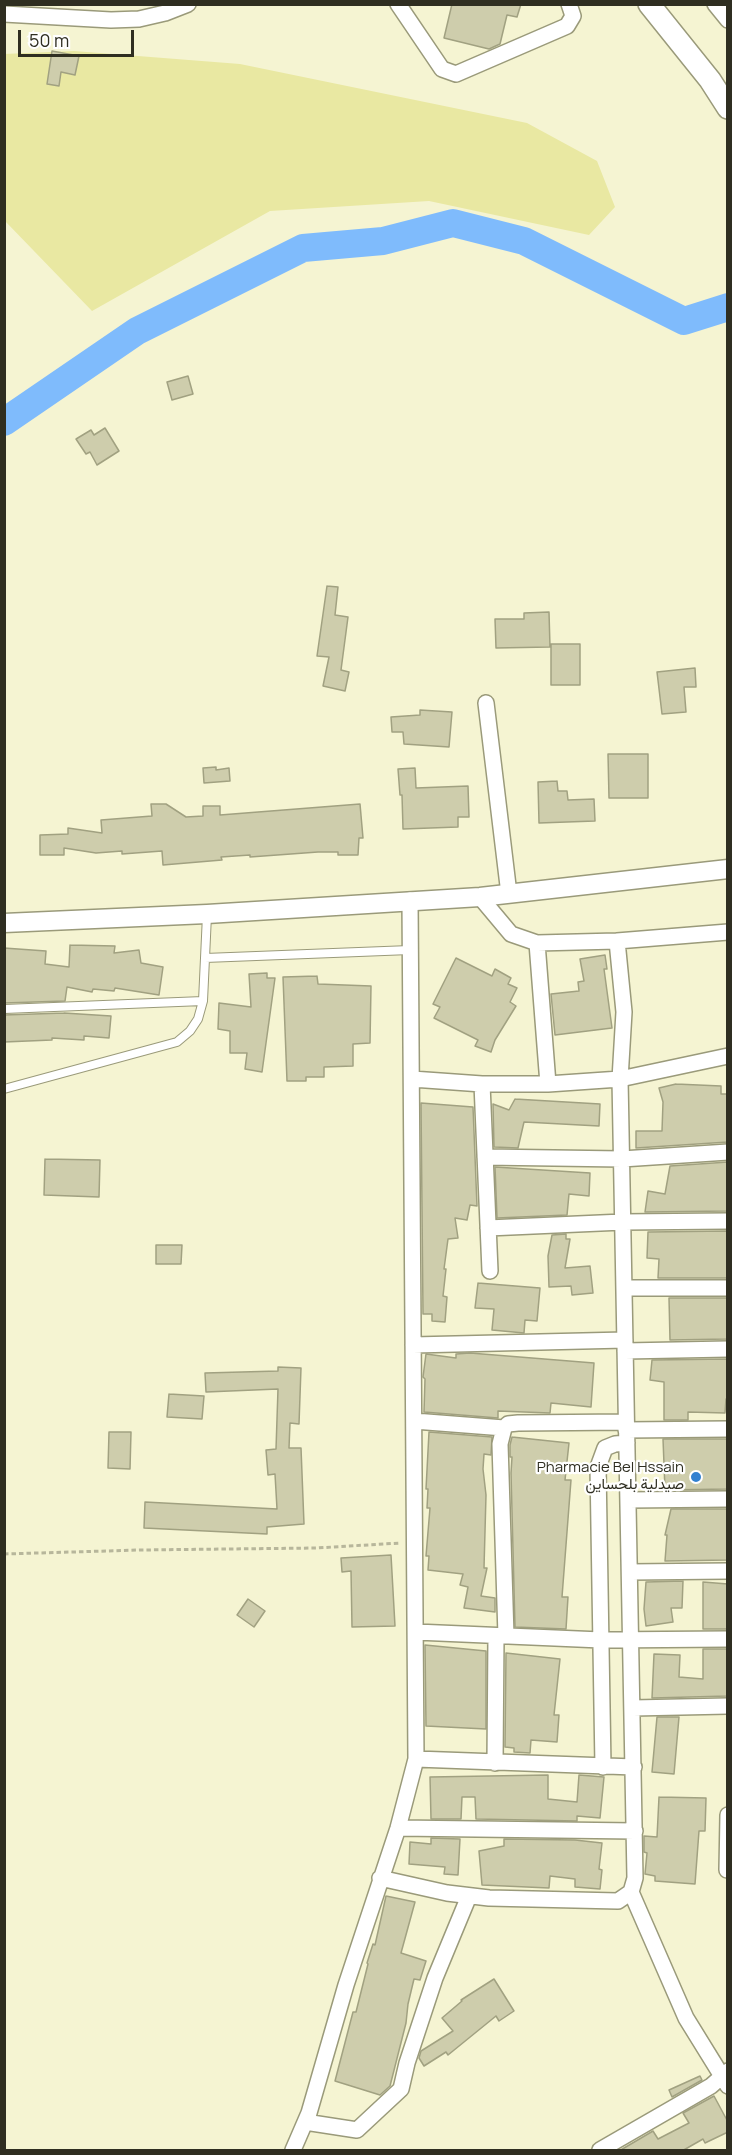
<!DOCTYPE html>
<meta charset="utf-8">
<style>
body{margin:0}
#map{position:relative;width:732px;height:2155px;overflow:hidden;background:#f5f4d2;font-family:Manrope,sans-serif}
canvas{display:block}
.frame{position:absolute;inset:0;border:6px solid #2f2e21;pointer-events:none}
.scale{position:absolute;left:18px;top:30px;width:116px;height:27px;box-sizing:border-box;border:3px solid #2f2e21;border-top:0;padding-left:8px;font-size:18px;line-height:21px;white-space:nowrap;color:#2f2e21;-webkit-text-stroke:4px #fff;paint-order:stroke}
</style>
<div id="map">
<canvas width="732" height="2155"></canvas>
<div class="frame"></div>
<div class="scale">50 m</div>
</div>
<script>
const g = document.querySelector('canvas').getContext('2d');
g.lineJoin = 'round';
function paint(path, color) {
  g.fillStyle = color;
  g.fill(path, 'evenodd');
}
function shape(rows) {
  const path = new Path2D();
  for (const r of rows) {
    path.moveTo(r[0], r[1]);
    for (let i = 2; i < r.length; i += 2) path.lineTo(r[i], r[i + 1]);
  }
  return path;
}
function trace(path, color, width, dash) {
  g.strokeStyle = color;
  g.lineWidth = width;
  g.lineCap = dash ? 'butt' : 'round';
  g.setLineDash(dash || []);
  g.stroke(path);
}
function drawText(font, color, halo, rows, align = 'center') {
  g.font = font + ' Manrope,Vazirmatn,sans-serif';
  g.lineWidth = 4.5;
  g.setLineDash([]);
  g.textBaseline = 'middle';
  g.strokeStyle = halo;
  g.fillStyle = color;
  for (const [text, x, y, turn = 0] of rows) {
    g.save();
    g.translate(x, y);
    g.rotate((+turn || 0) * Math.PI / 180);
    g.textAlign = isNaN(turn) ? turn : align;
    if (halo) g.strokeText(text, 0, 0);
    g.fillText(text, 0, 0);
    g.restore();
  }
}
paint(shape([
 [74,51,240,64,527,123,597,161,615,207,589,235,429,201,270,211,92,311,5,221,4,54]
]), '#e9e8a2');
trace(shape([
 [4,422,137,331,303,248,383,241,453,223,524,241,684,321,728,307]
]), '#7fbbfc', 28);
const building = shape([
 [452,4,521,4,517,17,507,15,500,44,489,49,444,38,452,4],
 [52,51,79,56,75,75,61,72,59,86,47,84,52,51],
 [188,376,193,394,172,400,167,382,188,376],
 [105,428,119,451,97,465,90,452,86,454,76,439,91,430,94,435,105,428],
 [327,586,338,587,335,615,348,617,341,670,349,672,345,691,323,686,329,657,317,656,327,586],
 [549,612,550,647,496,648,495,619,524,619,524,613,549,612],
 [551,644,580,644,580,685,551,685,551,644],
 [695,668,696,687,684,687,686,712,662,714,657,672,695,668],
 [420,710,452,712,449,747,404,744,403,732,392,732,391,717,420,715,420,710],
 [608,754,648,754,648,798,609,798,608,754],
 [216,767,216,770,229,768,230,781,204,783,203,768,216,767],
 [415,768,416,788,468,786,469,817,458,817,458,827,403,829,402,795,400,795,398,769,415,768],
 [557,781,558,791,567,791,568,800,594,799,595,821,539,823,538,782,557,781],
 [151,804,166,804,186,817,203,816,203,806,220,806,220,815,360,804,363,838,359,838,358,855,338,855,338,852,318,852,250,857,250,855,221,857,222,860,163,865,162,851,122,854,122,851,96,853,64,848,64,855,40,855,40,835,68,834,68,828,102,833,101,820,152,816,151,804],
 [70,945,115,946,114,953,139,950,141,963,163,967,159,995,115,988,114,991,93,989,92,992,67,987,65,1001,4,1003,4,948,46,951,45,964,69,967,70,945],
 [605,955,607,969,604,969,612,1028,555,1035,551,994,579,991,578,982,584,981,580,959,605,955],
 [456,958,492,976,495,969,511,978,508,984,517,988,510,1002,516,1006,495,1040,491,1052,475,1046,478,1040,434,1018,440,1007,433,1004,456,958],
 [267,973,267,978,275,978,262,1072,245,1069,247,1053,230,1053,230,1031,218,1029,219,1003,251,1007,249,974,267,973],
 [317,976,318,984,371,986,370,1043,353,1044,353,1066,324,1067,324,1077,306,1077,306,1081,287,1081,283,977,317,976],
 [64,1013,111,1016,109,1038,84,1036,84,1040,52,1038,52,1040,4,1042,4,1015,64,1013],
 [676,1084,721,1086,721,1094,728,1094,728,1142,636,1148,636,1131,662,1131,663,1102,659,1088,676,1084],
 [515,1099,600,1104,599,1126,524,1122,518,1148,494,1147,493,1104,509,1110,515,1099],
 [421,1103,473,1107,477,1206,470,1205,467,1220,455,1218,458,1238,448,1239,444,1269,446,1269,443,1296,447,1297,445,1322,432,1321,432,1314,423,1314,421,1103],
 [45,1159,100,1160,99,1197,44,1195,45,1159],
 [728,1162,728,1211,645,1212,648,1191,665,1194,670,1166,728,1162],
 [495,1167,590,1173,589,1196,569,1194,567,1215,497,1218,495,1167],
 [728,1231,728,1278,658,1278,659,1259,647,1258,648,1232,728,1231],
 [566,1234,566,1239,570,1239,565,1268,590,1266,593,1293,572,1295,571,1286,549,1287,548,1256,552,1235,566,1234],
 [156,1245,182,1245,181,1264,156,1264,156,1245],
 [478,1283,540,1288,537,1321,525,1320,524,1333,492,1330,494,1309,475,1308,478,1283],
 [669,1298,728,1298,728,1339,670,1340,669,1298],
 [470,1353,594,1363,591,1407,551,1403,550,1413,498,1411,498,1418,424,1412,425,1379,423,1377,426,1354,456,1358,456,1354,470,1353],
 [728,1359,728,1399,726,1399,725,1413,688,1412,688,1420,664,1420,664,1382,650,1380,652,1360,728,1359],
 [278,1367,301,1368,299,1424,290,1423,289,1448,301,1448,304,1524,267,1527,267,1534,144,1528,145,1502,277,1509,275,1474,268,1475,266,1450,276,1449,278,1389,206,1392,205,1373,278,1371,278,1367],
 [169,1394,204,1396,202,1419,167,1417,169,1394],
 [109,1432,131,1432,130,1469,108,1468,109,1432],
 [429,1432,492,1437,491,1455,484,1454,483,1469,486,1495,484,1568,487,1568,481,1596,495,1598,495,1612,464,1608,468,1587,460,1585,463,1574,428,1570,429,1556,426,1556,430,1508,427,1508,428,1489,426,1489,429,1432],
 [512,1437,569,1443,565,1480,571,1480,562,1597,568,1597,566,1629,515,1627,511,1473,512,1457,510,1457,510,1445,512,1437],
 [663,1439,728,1439,728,1489,665,1490,663,1439],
 [671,1509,728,1509,728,1560,665,1561,667,1535,665,1535,671,1509],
 [391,1555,395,1626,352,1627,351,1571,342,1572,341,1558,391,1555],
 [683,1581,682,1608,671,1608,673,1622,646,1626,644,1609,646,1582,683,1581],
 [703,1582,728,1584,728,1629,703,1629,703,1582],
 [248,1599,265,1611,254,1627,237,1615,248,1599],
 [425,1645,486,1651,486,1729,426,1726,425,1645],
 [703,1649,728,1649,728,1696,652,1698,654,1654,680,1655,679,1677,703,1679,703,1649],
 [506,1653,560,1659,554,1715,559,1715,557,1742,531,1740,530,1753,514,1752,514,1748,505,1747,506,1653],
 [657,1717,679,1717,674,1774,652,1772,657,1717],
 [548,1775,548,1799,577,1802,579,1775,604,1777,600,1818,577,1816,577,1821,476,1819,475,1797,462,1797,461,1819,431,1819,430,1777,548,1775],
 [659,1797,706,1798,705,1831,699,1831,695,1884,655,1881,655,1876,645,1874,647,1853,644,1852,644,1836,657,1837,659,1797],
 [431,1838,460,1839,458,1875,444,1874,445,1867,409,1864,410,1842,431,1844,431,1838],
 [504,1839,575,1840,602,1843,599,1869,602,1870,600,1889,575,1887,575,1879,550,1876,549,1888,482,1885,479,1851,504,1846,504,1839],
 [386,1896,415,1902,401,1953,426,1961,420,1980,414,1979,408,2004,406,2023,390,2086,380,2095,335,2081,353,2012,356,2012,368,1964,367,1963,373,1944,375,1945,386,1896],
 [494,1979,514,2011,499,2021,496,2016,448,2055,446,2052,424,2066,419,2058,421,2051,453,2031,442,2018,462,2001,461,2000,494,1979],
 [700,2076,702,2080,672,2097,669,2090,700,2076],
 [714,2096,728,2122,728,2132,705,2143,703,2139,682,2151,619,2151,653,2131,658,2139,689,2123,683,2113,714,2096]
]);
paint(building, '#cecdac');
trace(building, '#a1a181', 1.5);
const service = shape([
 [205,958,410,950],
 [4,1009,203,1001,207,915],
 [4,1089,177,1042,190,1031,198,1019,203,1001]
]);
const minor = shape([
 [398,4,442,69,456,74,567,26,573,16,569,4],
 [715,4,728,20],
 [4,14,111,20,139,19,165,13,188,4],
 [486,703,509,894],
 [480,897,511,934,537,943,617,941,728,932],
 [537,943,548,1084],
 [412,1079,482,1084,548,1084,620,1079,728,1056],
 [482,1084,490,1271],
 [485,1157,622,1159,728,1152],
 [488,1228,623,1222,728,1221],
 [624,1288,728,1288],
 [413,1345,625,1340],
 [625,1351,728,1349],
 [414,1421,504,1428],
 [626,1430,728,1429],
 [628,1500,728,1499],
 [630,1572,728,1571],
 [416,1632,601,1640,728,1639],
 [506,1636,500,1444,504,1428,508,1424,518,1423,626,1422],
 [633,1708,728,1706],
 [416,1759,634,1767],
 [495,1763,496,1636],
 [603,1767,598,1467,605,1448,615,1444,627,1443],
 [398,1828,635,1831],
 [727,1870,728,1815],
 [380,1878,447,1893,489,1898,618,1901,631,1892,635,1878,620,1079,624,1012,617,941],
 [631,1892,686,2018,728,2086],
 [305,2122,357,2130,401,2089,407,2063,435,1978,469,1896],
 [293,2150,309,2113,346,1985,398,1828,416,1759,410,900],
 [600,2150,711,2086,728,2071]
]);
const tertiary = shape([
 [4,923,207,914,480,897,728,869]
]);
const secondary = shape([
 [649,4,710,80,728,108]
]);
trace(service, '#9a9a7a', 10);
trace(minor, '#9a9a7a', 18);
trace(tertiary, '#9a9a7a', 21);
trace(secondary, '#9a9a7a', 24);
trace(shape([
 [4,1554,140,1550,316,1548,401,1543]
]), '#b7b69b', 3, [4.5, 3]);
trace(service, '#fff', 8);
trace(minor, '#fff', 15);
trace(tertiary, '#fff', 18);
trace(secondary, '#fff', 21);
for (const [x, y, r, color] of [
 [696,1477,6,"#3180d0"]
]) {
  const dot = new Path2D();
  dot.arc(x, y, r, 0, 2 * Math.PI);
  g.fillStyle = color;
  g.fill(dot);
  trace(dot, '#fff', 2);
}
drawText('15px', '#2f2e21', '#fff', [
 ["Pharmacie Bel Hssain",684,1468],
 ["صيدلية بلحساين",684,1485]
], 'right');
</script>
